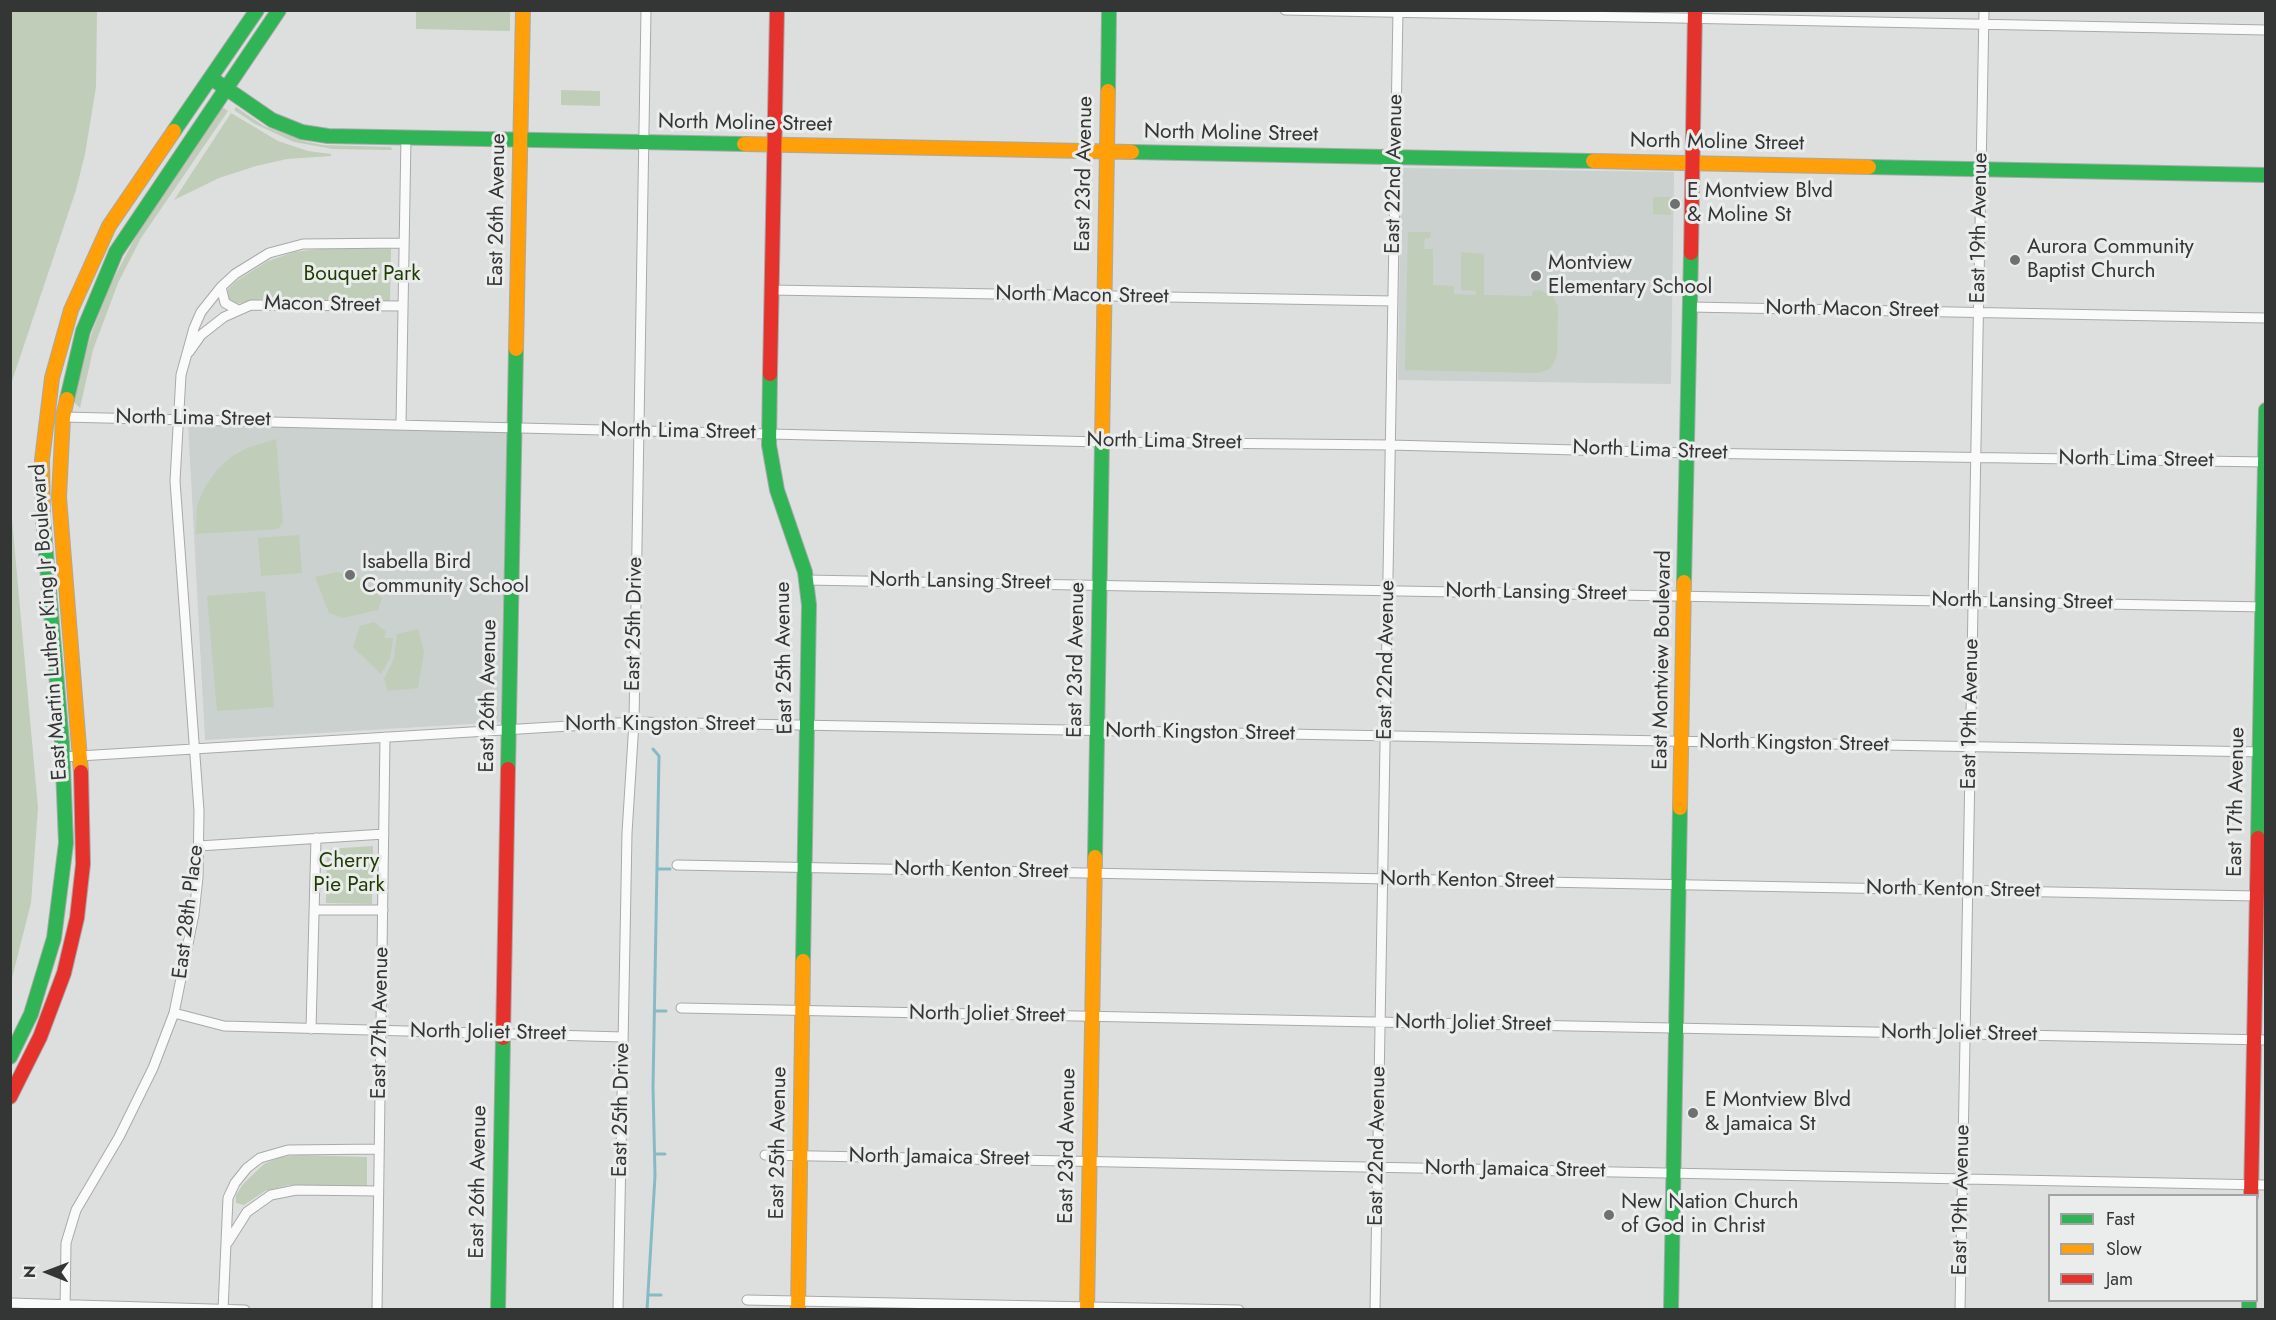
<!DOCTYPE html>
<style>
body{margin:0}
#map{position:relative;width:2276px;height:1320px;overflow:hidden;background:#dddfde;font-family:Jost,sans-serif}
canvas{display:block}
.frame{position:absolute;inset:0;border:12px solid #343635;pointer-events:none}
.legend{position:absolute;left:2048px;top:1194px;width:210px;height:108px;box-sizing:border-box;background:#eaedec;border:2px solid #a1a4a3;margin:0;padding:8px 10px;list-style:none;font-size:18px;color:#343635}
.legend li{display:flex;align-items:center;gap:12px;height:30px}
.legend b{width:30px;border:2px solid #a1a4a3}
.north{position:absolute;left:18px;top:1242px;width:60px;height:60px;-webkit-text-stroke:4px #eaedec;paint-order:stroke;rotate:271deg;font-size:16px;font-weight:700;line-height:24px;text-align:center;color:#343635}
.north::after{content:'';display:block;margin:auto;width:21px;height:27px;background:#343635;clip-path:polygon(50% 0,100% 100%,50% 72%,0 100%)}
</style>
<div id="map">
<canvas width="2276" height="1320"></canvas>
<div class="frame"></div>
<ul class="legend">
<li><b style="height:8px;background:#30b455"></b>Fast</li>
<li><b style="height:8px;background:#ff9f0a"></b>Slow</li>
<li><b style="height:8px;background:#e5322d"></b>Jam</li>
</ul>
<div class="north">N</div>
</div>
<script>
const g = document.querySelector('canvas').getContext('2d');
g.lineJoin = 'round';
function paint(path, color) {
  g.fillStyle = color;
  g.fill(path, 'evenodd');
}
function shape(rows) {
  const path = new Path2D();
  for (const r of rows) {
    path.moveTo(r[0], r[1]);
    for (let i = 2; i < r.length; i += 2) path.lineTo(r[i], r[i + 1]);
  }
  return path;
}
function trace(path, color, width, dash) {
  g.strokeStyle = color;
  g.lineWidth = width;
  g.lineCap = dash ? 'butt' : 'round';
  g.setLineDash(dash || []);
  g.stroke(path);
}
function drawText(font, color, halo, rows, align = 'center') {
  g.font = font + ' Jost,sans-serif';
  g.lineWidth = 6;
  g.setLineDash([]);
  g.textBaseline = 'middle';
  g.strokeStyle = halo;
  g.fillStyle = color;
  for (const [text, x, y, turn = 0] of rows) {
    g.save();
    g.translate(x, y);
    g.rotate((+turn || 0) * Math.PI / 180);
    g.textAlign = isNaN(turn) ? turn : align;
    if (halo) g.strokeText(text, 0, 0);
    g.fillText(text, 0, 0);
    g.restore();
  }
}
paint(shape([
 [1401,168,1674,172,1671,384,1398,380],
 [188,422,507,429,502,722,205,740]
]), '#cad1ce');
paint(shape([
 [11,10,97,11,96,87,85,154,76,190,11,384],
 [416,11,510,11,510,31,416,29],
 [561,90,600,91,600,106,561,105],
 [221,106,228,111,141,238,118,283,93,350,80,408,74,402,74,393,91,335,109,287,143,223],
 [236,107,264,126,303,141,323,145,391,147,392,150,333,149,294,142,255,124,234,110],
 [231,113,278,141,308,151,331,154,331,156,287,159,256,166,219,178,174,200],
 [1653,197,1671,197,1671,215,1653,214],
 [1408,232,1431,232,1430,238,1425,238,1424,249,1433,249,1433,285,1454,286,1454,294,1476,295,1476,291,1461,290,1461,252,1484,254,1484,295,1532,296,1533,291,1540,290,1553,296,1558,307,1557,356,1550,369,1538,373,1405,370],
 [328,248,391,249,390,302,263,299,235,304,227,297,228,289,236,281,268,261,294,252],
 [276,439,283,522,278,529,196,534,197,505,205,487,217,470,231,457,247,448],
 [11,508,38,808,31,903,11,982],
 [299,535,302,573,261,576,258,538],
 [337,572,358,577,382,598,378,610,342,618,329,613,315,577],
 [265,591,274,707,217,711,207,596],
 [374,622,386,632,384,638,393,638,390,658,381,674,353,647,360,626],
 [418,629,424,652,418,688,388,691,384,679,394,659,397,634],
 [373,846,372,904,326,903,327,849],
 [300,1155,367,1157,367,1186,289,1185,265,1191,244,1205,236,1203,236,1195,243,1184,264,1164,281,1157]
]), '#c0cdb9');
trace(shape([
 [657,869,670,869],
 [655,1011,666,1011],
 [655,1154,665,1154],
 [648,1295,661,1295],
 [647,1310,655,1176,653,1087,659,756,653,749]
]), '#86bbc6', 3);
const street = shape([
 [1285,10,2266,30],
 [221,287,225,303,238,310],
 [771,290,1393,301],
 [1690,307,2266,318],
 [189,352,201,335,224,317,251,305,403,306],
 [63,417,1102,442,1390,445,1688,453,2266,462],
 [401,424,406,137],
 [806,580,2266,607],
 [63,757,634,722,2263,752],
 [199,846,384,834],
 [677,865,2256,896],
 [314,910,383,910],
 [681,1008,2266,1040],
 [174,1013,224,1026,623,1037],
 [311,1029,316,838],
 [765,1155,2266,1185],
 [228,1242,247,1212,271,1195,296,1190,378,1191],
 [747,1300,1239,1310],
 [10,1303,245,1310],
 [65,1310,66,1243,76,1210,119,1137,153,1068,174,1013,194,914,198,877,199,811,175,481,181,375,194,328,201,312,221,287,235,274,269,253,303,244,404,243],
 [223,1310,228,1198,235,1183,247,1168,260,1158,288,1150,379,1149],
 [377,1310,385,737],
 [618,1310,627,833,634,722,646,10],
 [1375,1310,1398,10],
 [1960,1310,1984,10]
]);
const fast = shape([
 [211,78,272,120,302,132,328,136,744,144],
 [1108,91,1109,10],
 [174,131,257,10],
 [1132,152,1593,161],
 [1869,167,2266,175],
 [770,374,769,445,777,490,805,572,809,605,803,961],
 [67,399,83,331,116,252,279,10],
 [1684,582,1691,253],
 [508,769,516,349],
 [2258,838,2266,410],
 [1095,857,1102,442],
 [10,1057,31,1014,54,938,66,843,62,743,43,518],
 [2249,1300,2249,1310],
 [498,1310,503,1038],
 [1671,1310,1680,808]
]);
const slow = shape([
 [744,144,1132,152],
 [1593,161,1869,167],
 [516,349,523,10],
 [67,399,63,417,59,497,81,772],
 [1102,442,1108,91],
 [43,518,42,460,52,378,71,310,109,226,174,131],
 [1680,808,1684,582],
 [798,1310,803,961],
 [1087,1310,1095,857]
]);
const jam = shape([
 [1691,253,1695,10],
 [770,374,777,10],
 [503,1038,508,769],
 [10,1097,40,1037,64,973,77,918,83,864,81,772],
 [2251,1196,2258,838]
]);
trace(street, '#a8a9a9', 11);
trace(fast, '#a8a9a9', 16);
trace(slow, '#a8a9a9', 16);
trace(jam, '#a8a9a9', 16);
trace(street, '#fafafa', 9);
trace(fast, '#30b455', 14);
trace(slow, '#ff9f0a', 14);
trace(jam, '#e5322d', 14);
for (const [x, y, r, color] of [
 [1675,204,6,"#6f7170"],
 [2015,260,6,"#6f7170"],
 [1536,276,6,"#6f7170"],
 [350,575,6,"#6f7170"],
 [1693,1113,6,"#6f7170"],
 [1609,1215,6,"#6f7170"]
]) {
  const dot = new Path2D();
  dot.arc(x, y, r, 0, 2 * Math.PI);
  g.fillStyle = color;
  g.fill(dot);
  trace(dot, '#eaedec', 2);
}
drawText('21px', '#343635', '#eaedec', [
 ["North Moline Street",745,124,1],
 ["North Moline Street",1231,134,1],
 ["North Moline Street",1717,143,1],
 ["East 23rd Avenue",1085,174,-89],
 ["East 22nd Avenue",1395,174,-89],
 ["East 26th Avenue",498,210,-89],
 ["East 19th Avenue",1980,228,-89],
 ["North Macon Street",1082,296,1],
 ["Macon Street",322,305,1],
 ["North Macon Street",1852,310,1],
 ["North Lima Street",193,419,1],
 ["North Lima Street",678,432,1],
 ["North Lima Street",1164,442,1],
 ["North Lima Street",1650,451,2],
 ["North Lima Street",2136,460,1],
 ["North Lansing Street",960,582,1],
 ["North Lansing Street",1536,593,1],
 ["North Lansing Street",2022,602,1],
 ["East Martin Luther King Jr Boulevard",50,622,-94],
 ["East 25th Drive",635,624,-89],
 ["East 25th Avenue",785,658,-91],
 ["East 23rd Avenue",1077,660,-89],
 ["East 22nd Avenue",1387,660,-89],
 ["East Montview Boulevard",1663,660,-89],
 ["East 26th Avenue",489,696,-89],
 ["East 19th Avenue",1971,714,-89],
 ["North Kingston Street",660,725],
 ["North Kingston Street",1200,733,1],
 ["North Kingston Street",1794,744,1],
 ["East 17th Avenue",2237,802,-89],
 ["North Kenton Street",981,871,1],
 ["North Kenton Street",1467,881,1],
 ["North Kenton Street",1953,890,1],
 ["East 28th Place",189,912,-83],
 ["North Joliet Street",987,1015,1],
 ["East 27th Avenue",381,1023,-89],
 ["North Joliet Street",1473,1024,1],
 ["North Joliet Street",488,1033,1],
 ["North Joliet Street",1959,1034,1],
 ["East 25th Drive",622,1110,-89],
 ["East 25th Avenue",779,1143,-89],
 ["East 23rd Avenue",1068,1146,-89],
 ["East 22nd Avenue",1378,1146,-89],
 ["North Jamaica Street",939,1158,1],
 ["North Jamaica Street",1515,1170,1],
 ["East 26th Avenue",479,1182,-89],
 ["East 19th Avenue",1962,1200,-89]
]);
drawText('21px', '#343635', '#eaedec', [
 ["E Montview Blvd",1687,192],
 ["& Moline St",1687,216],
 ["Aurora Community",2027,248],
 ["Baptist Church",2027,272],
 ["Montview",1548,264],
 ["Elementary School",1548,288],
 ["Isabella Bird",362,563],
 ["Community School",362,587],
 ["E Montview Blvd",1705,1101],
 ["& Jamaica St",1705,1125],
 ["New Nation Church",1621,1203],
 ["of God in Christ",1621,1227]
], 'left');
drawText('21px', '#1f3b03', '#eaedec', [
 ["Bouquet Park",362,275],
 ["Cherry",349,862],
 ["Pie Park",349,886]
]);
</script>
